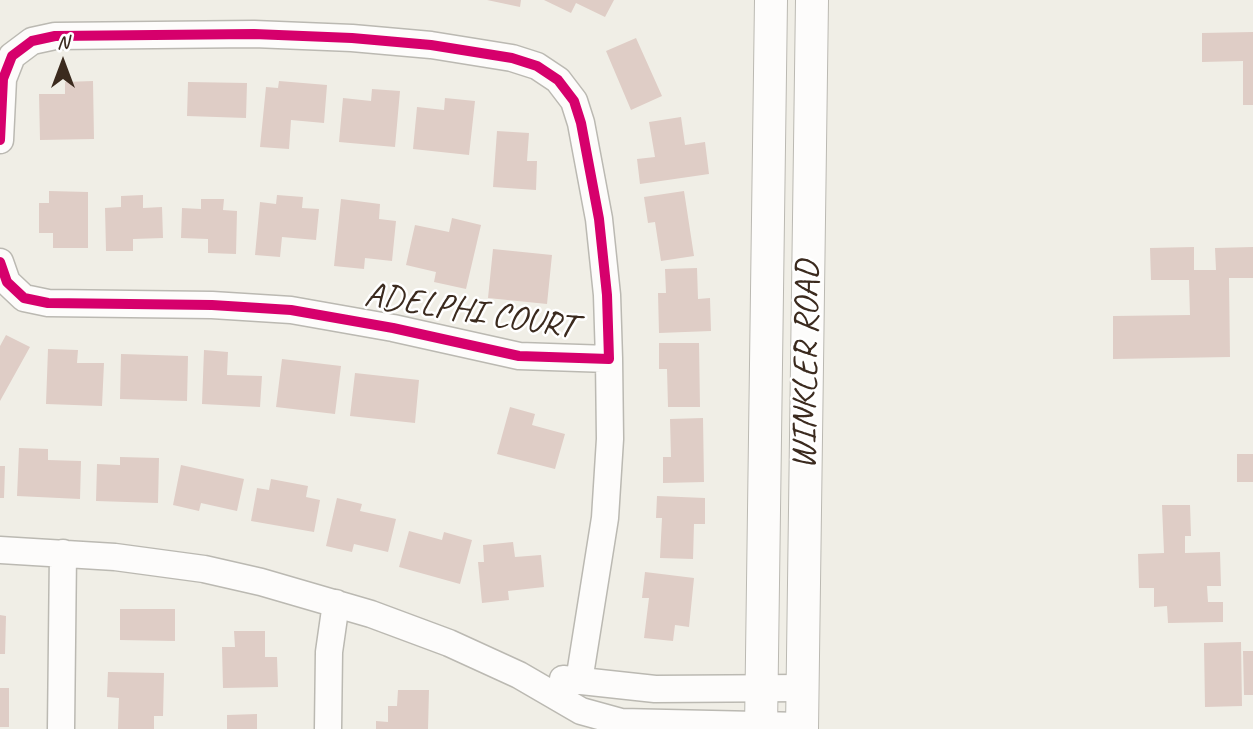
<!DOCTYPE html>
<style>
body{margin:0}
#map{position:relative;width:1253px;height:729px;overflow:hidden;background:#f0eee6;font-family:Caveat,sans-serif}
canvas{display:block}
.north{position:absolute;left:28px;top:28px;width:70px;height:70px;-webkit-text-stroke:5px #fff;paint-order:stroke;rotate:0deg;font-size:19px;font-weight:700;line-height:28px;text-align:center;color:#3b2a1e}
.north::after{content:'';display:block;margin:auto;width:24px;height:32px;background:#3b2a1e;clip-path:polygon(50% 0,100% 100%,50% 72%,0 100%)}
</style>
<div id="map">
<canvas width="1253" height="729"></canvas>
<div class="north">N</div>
</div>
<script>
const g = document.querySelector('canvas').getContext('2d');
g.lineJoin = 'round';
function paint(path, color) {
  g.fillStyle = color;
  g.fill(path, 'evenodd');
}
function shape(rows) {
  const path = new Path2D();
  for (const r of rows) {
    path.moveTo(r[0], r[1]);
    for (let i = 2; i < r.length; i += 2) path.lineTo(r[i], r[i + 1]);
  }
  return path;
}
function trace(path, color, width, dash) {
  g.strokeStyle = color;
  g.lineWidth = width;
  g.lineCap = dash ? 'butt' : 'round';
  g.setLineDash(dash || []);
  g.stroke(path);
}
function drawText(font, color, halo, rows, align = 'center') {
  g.font = font + ' Caveat,sans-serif';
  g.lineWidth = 5;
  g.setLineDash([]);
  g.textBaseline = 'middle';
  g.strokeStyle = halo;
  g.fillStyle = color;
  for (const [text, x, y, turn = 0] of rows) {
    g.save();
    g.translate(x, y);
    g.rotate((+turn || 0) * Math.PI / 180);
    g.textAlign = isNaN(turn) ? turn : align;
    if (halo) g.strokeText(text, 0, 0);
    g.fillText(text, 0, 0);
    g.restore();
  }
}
paint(shape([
 [487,0,521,0,520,7],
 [544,0,614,0,605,17,576,3,571,13],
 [1253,32,1253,105,1243,105,1243,61,1202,62,1202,33],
 [636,38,662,96,631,110,606,51],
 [93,81,94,139,40,140,39,94,65,94,65,82],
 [279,81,327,85,324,123,291,120,289,149,260,147,266,87,278,88],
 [188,82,247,83,246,118,187,116],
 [372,89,400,91,395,147,339,142,343,98,371,101],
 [445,98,475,101,469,155,413,149,417,107,444,110],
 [681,117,685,145,705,142,709,174,640,184,637,159,655,157,649,122],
 [497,131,529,133,527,161,537,161,536,190,493,187],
 [49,191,88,192,88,248,53,248,53,233,39,233,39,203,49,203],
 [684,191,694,256,661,261,655,222,648,223,644,197],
 [143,195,143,208,162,207,163,238,133,239,133,251,106,251,105,208,121,207,121,196],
 [277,195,303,197,302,208,319,209,316,240,282,237,280,257,255,255,260,202,276,204],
 [201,199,224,199,223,210,237,211,236,254,208,253,208,239,181,238,182,208,201,209],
 [341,199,380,204,379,219,396,221,392,261,365,258,364,269,334,266],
 [452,218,481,225,466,289,434,282,436,272,406,265,415,225,449,232],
 [1194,247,1194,270,1216,270,1215,248,1253,247,1253,278,1229,278,1230,357,1113,359,1113,316,1190,315,1189,280,1151,280,1150,248],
 [493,249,552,255,547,304,488,298],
 [697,268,698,299,710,298,711,331,659,333,658,293,666,293,665,269],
 [6,335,30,347,0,401,0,346],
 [659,343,699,343,700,407,668,407,667,369,659,369],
 [48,349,78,350,77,363,104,363,102,406,46,404],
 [204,350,228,352,227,375,262,376,260,407,202,404],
 [121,354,188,356,187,401,120,399],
 [282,359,341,366,335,414,276,407],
 [355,373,419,380,415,423,350,416],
 [510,407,535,414,532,425,565,434,555,469,497,454],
 [703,418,704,482,663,483,663,457,671,457,670,419],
 [19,448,48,449,48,460,81,461,80,499,17,496],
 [1237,454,1253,454,1253,482,1237,482],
 [120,457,159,458,158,503,96,501,97,464,120,465],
 [181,465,244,479,237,511,201,503,199,511,173,505],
 [0,466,5,466,4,498,0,498],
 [271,479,308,486,306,497,320,500,314,532,251,521,257,488,269,490],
 [657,496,705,498,705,524,694,524,693,559,660,558,662,518,656,518],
 [337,498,362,504,360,511,396,519,388,552,354,544,352,552,326,546],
 [1162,505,1190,505,1191,536,1185,536,1185,553,1220,552,1221,586,1207,586,1208,602,1223,602,1223,622,1168,623,1167,606,1154,607,1154,588,1139,588,1138,554,1164,553],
 [409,531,442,540,444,532,472,540,460,584,399,567],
 [513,542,515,557,541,555,544,587,508,591,509,600,482,603,478,562,484,562,483,545],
 [645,572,694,578,689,627,675,625,673,641,644,638,649,598,642,598],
 [120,609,175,609,175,641,120,640],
 [0,615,6,616,5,654,0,654],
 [234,631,265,631,265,657,277,657,278,687,223,688,222,647,235,647],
 [1241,642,1242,706,1205,707,1204,643],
 [1243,651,1253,651,1253,695,1244,695],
 [108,672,164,673,163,716,154,716,154,729,118,729,119,698,107,697],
 [0,688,9,688,9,727,0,727],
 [398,690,429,690,428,729,376,729,376,721,388,722,388,706,397,706],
 [257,714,257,729,227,729,227,715]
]), '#dfcdc6');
const minor = shape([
 [0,140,3,79,12,56,32,41,55,36,254,34,352,38,431,45,512,58,537,66,558,80,574,101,581,123,599,219,607,295,609,359,519,356,393,328,291,310,212,305,48,303,24,298,7,282,0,262],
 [0,550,115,557,204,569,261,582,371,614,449,643,519,675,581,711,621,722,802,726],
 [563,679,655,689,803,688],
 [579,681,605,518,610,439,609,359],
 [61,729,63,553],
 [328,729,329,652,336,603]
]);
const tertiary = shape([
 [761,729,771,0],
 [802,729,812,0]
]);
trace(minor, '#bbb9b2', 29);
trace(tertiary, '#bbb9b2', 34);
trace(minor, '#fdfcfb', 26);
trace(tertiary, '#fdfcfb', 32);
trace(shape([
 [0,140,3,79,12,56,32,41,55,36,254,34,352,38,431,45,512,58,537,66,558,80,574,101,581,123,599,219,607,295,609,359,519,356,393,328,291,310,212,305,48,303,24,298,7,282,0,262]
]), '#d6006c', 10);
drawText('35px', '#3b2a1e', '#fff', [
 ["ADELPHI COURT",470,312,9],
 ["WINKLER ROAD",807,365,-89]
]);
</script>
